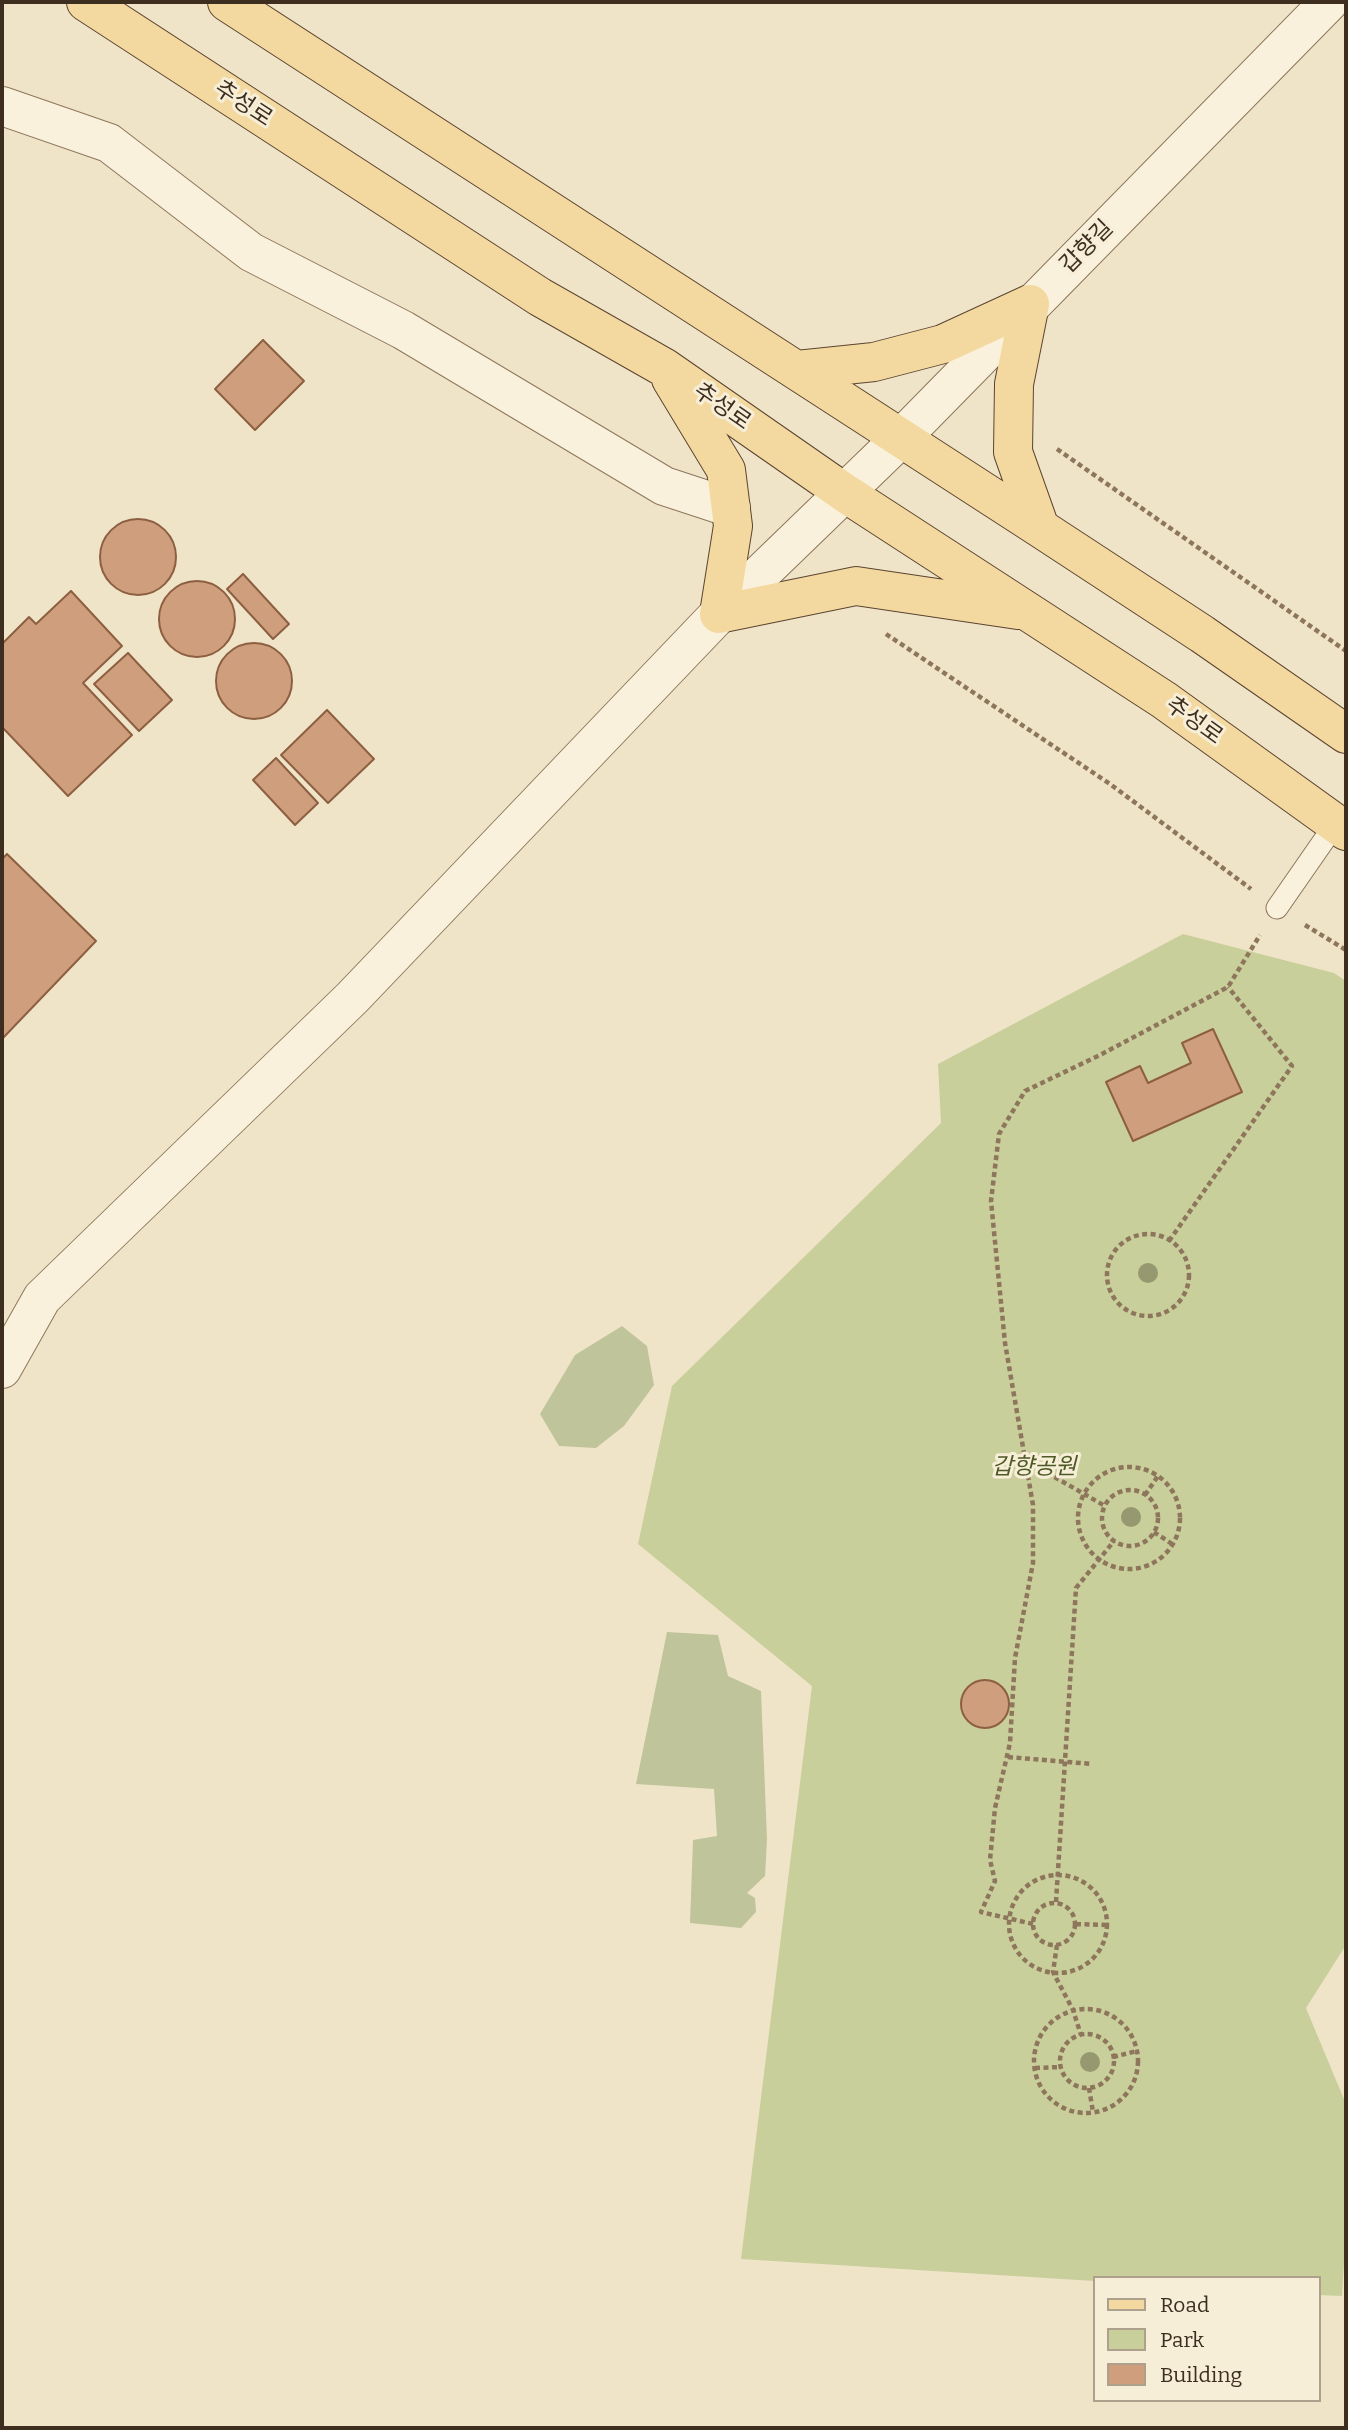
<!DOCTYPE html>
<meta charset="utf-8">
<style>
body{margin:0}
#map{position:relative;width:1348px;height:2430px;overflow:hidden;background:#f0e4c8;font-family:Bitter,serif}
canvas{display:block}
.frame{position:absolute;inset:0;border:4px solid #3d2e20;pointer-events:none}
.legend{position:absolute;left:1093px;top:2276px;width:228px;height:126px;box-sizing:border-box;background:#f7eed8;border:2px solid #ada18e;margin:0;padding:9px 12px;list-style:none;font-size:21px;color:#3d2e20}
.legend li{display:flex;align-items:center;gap:14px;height:35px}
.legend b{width:35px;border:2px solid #ada18e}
</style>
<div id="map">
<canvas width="1348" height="2430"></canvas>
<div class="frame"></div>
<ul class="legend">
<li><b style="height:9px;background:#f3d9a0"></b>Road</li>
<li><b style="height:19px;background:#c9cf9b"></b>Park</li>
<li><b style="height:19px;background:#cf9f7d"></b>Building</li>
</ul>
</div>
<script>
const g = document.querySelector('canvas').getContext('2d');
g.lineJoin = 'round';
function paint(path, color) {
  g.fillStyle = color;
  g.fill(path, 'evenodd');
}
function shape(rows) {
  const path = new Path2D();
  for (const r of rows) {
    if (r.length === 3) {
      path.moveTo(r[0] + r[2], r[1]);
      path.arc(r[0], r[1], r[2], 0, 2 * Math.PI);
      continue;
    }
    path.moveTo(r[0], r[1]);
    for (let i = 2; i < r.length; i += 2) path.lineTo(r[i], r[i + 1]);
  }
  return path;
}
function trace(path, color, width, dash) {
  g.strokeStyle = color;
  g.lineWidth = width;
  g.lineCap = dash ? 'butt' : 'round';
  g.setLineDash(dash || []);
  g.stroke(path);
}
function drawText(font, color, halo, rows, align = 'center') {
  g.font = font + ' Bitter,"Noto Sans KR",serif';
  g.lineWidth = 6;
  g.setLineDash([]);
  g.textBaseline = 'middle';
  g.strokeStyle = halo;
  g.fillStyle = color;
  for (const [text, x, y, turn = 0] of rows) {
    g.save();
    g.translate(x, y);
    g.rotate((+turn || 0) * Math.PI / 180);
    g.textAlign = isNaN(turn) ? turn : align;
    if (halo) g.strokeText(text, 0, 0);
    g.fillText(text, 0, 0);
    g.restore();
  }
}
paint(shape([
 [1183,934,1334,973,1346,981,1346,1945,1306,2008,1346,2104,1346,2230,1342,2296,1318,2295,1318,2278,1094,2278,1094,2281,741,2259,812,1686,638,1544,672,1386,941,1123,938,1064]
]), '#c9cf9b');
paint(shape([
 [622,1326,647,1346,654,1385,624,1426,596,1448,559,1446,540,1414,575,1355],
 [667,1632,718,1635,728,1676,761,1691,767,1839,765,1876,747,1893,755,1898,756,1912,741,1928,690,1923,693,1840,717,1836,714,1789,636,1784]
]), '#bfc49a');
const building = shape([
 [263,340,304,381,255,430,215,389,263,340],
 [138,557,38],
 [243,574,289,624,273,639,227,589,243,574],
 [197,619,38],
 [71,591,122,646,83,683,132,735,68,796,2,727,2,644,29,617,36,624,71,591],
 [254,681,38],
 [128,653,172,700,139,731,94,684,128,653],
 [327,710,374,759,328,803,281,755,327,710],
 [276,758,318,803,295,825,253,780,276,758],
 [7,854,96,941,2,1039,2,859,7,854],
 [1213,1029,1242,1092,1133,1141,1106,1082,1140,1066,1148,1083,1191,1063,1182,1043,1213,1029],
 [985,1704,24]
]);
paint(building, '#cf9f7d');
trace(building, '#8d5f41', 2);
const service = shape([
 [1277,908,1336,823]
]);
const minor = shape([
 [2,106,109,143,251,252,403,330,664,486,731,508],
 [2,1369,42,1298,352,998,719,614,901,438,1329,2]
]);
const primary = shape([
 [86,2,540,297,665,368,845,493,1164,700,1346,831],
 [227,2,1040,528,1202,634,1346,734],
 [1030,304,1014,384,1013,452,1040,528],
 [797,370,874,362,943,344,1030,304],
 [671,379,726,470,733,526,719,614,856,586,1018,610]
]);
trace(service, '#8d765c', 23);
trace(minor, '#8d765c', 40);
trace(primary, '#5b4430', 40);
trace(shape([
 [1057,449,1346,651],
 [886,634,1110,784,1251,889],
 [1305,925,1346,950],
 [1148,1275,41],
 [1169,1241,1292,1066,1228,987],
 [1025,1460,1105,1506],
 [1129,1518,51],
 [1130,1518,28],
 [1145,1495,1158,1476],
 [1154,1532,1172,1544],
 [1008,1757,1092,1764],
 [1058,1924,49],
 [1056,1902,1076,1588,1114,1541],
 [1054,1924,21],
 [1033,1924,981,1912,995,1881,990,1860,995,1808,1010,1743,1015,1658,1033,1563,1033,1505,1005,1343,991,1201,999,1134,1025,1091,1100,1055,1228,987,1260,935],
 [1076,1924,1106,1925],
 [1057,1945,1053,1972,1073,2010,1081,2035],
 [1086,2061,52],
 [1087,2061,27],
 [1113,2057,1137,2051],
 [1035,2068,1061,2067],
 [1089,2088,1093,2112]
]), '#8d765c', 4.5, [5, 3.5]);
trace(service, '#faf1dc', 21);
trace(minor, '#faf1dc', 38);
trace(primary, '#f3d9a0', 38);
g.fillStyle = '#96986f';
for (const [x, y] of [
 [1148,1273],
 [1131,1517],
 [1090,2062]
]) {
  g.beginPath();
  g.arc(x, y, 10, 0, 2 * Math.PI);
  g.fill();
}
drawText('23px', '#3d2e20', '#f7eed8', [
 ["추성로",243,104,33],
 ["갑향길",1087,247,-45],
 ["추성로",722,407,35],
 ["추성로",1194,721,36]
]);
drawText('italic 23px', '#4d5a26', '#f7eed8', [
 ["갑향공원",1034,1468]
]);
</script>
